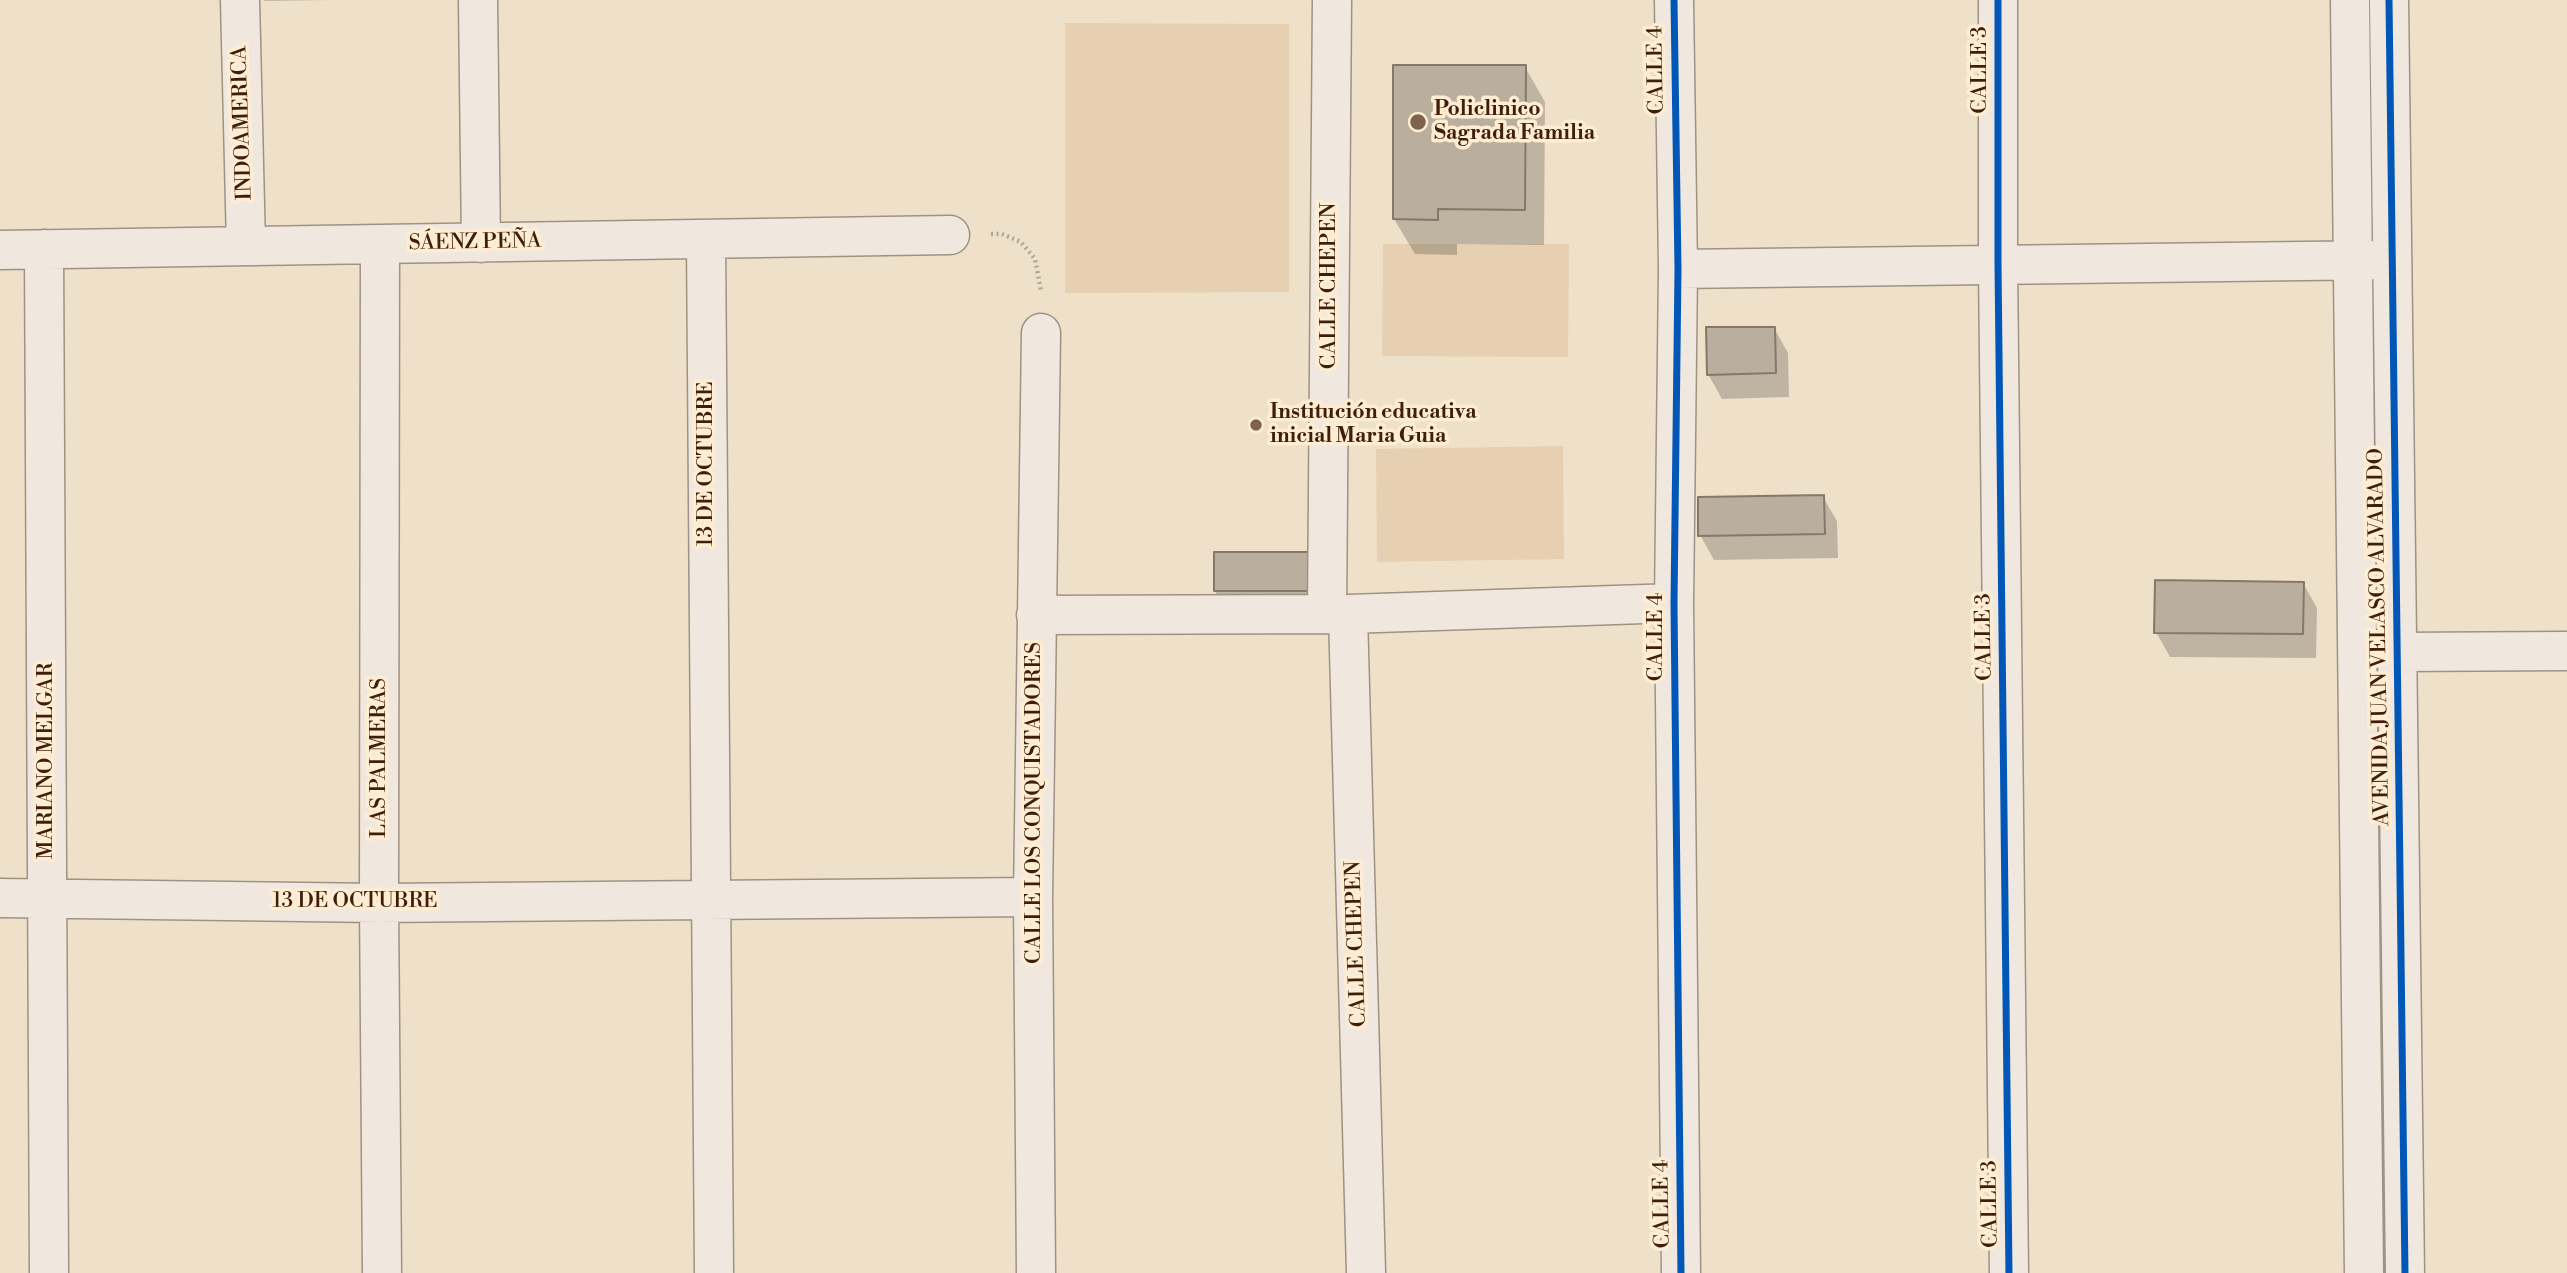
<!DOCTYPE html>
<meta charset="utf-8">
<style>
body{margin:0}
canvas{display:block;background:#efe0ca}
</style>
<canvas width="2567" height="1273"></canvas>
<script>
const g = document.querySelector('canvas').getContext('2d');
g.lineJoin = 'round';
function paint(path, color) {
  g.fillStyle = color;
  g.fill(path, 'evenodd');
}
function shape(rows) {
  const path = new Path2D();
  for (const r of rows) {
    path.moveTo(r[0], r[1]);
    for (let i = 2; i < r.length; i += 2) path.lineTo(r[i], r[i + 1]);
  }
  return path;
}
function trace(path, color, width, dash) {
  g.strokeStyle = color;
  g.lineWidth = width;
  g.lineCap = dash ? 'butt' : 'round';
  g.setLineDash(dash || []);
  g.stroke(path);
}
function drawText(font, color, halo, rows, align = 'center') {
  g.font = font + ' "Libre Bodoni",serif';
  g.lineWidth = 7;
  g.setLineDash([]);
  g.textBaseline = 'middle';
  g.strokeStyle = halo;
  g.fillStyle = color;
  for (const [text, x, y, turn = 0] of rows) {
    g.save();
    g.translate(x, y);
    g.rotate((+turn || 0) * Math.PI / 180);
    g.textAlign = isNaN(turn) ? turn : align;
    if (halo) g.strokeText(text, 0, 0);
    g.fillText(text, 0, 0);
    g.restore();
  }
}
paint(shape([
 [1065,23,1289,24,1289,292,1065,293],
 [1383,244,1569,244,1568,357,1382,356],
 [1563,446,1564,559,1377,562,1376,449]
]), '#e6d0b1');
paint(shape([
 [264,0,331,0,264,1],
 [1525,67,1545,102,1544,245,1457,244,1457,255,1415,254,1394,219],
 [1774,328,1788,353,1789,397,1722,399,1708,374],
 [1823,497,1837,521,1838,558,1714,560,1700,535],
 [1309,554,1323,615,1229,615,1215,591],
 [2303,583,2317,608,2316,658,2170,657,2156,632]
]), '#0003');
const building = shape([
 [1393,65,1526,65,1525,210,1438,209,1438,220,1393,219,1393,65],
 [1706,327,1775,327,1776,373,1707,375,1706,327],
 [1824,495,1825,534,1698,536,1698,497,1824,495],
 [1214,552,1310,552,1310,591,1214,591,1214,552],
 [2155,580,2304,582,2303,634,2154,633,2155,580]
]);
paint(building, '#baae9e');
trace(building, '#85786a', 2);
const minor = shape([
 [240,0,246,246],
 [478,0,481,243],
 [1674,0,1678,269,1674,603,1681,1273],
 [1998,0,1998,264,2009,1273],
 [2350,0,2364,1273],
 [2389,0,2405,1273],
 [706,239,714,1273],
 [380,244,379,903,382,1273],
 [44,249,49,1273],
 [0,250,950,235],
 [1678,269,2381,260],
 [1327,614,1332,0],
 [1348,614,1366,1273],
 [1036,615,1348,614,1674,603],
 [2398,652,2567,651],
 [0,898,379,903,1033,897],
 [1036,1273,1033,897,1041,333]
]);
trace(minor, '#9f9283', 41);
trace(shape([
 [991,234,1002,234,1021,242,1035,259,1041,291]
]), '#aea59a', 4.5, [2, 3.5]);
trace(minor, '#f0e8de', 38);
trace(shape([
 [1674,0,1678,269,1674,603,1681,1273],
 [1998,0,1998,264,2009,1273],
 [2389,0,2405,1273]
]), '#0057b8', 7);
for (const [x, y, r, color] of [
 [1418,122,9,"#7d634e"],
 [1256,425,7,"#7d634e"]
]) {
  const dot = new Path2D();
  dot.arc(x, y, r, 0, 2 * Math.PI);
  g.fillStyle = color;
  g.fill(dot);
  trace(dot, '#feedd3', 2.5);
}
drawText('21px', '#3f1f0b', '#feedd3', [
 ["CALLE 4",1657,70,-91],
 ["CALLE 3",1981,70,-90],
 ["INDOAMERICA",243,123,-92],
 ["SÁENZ PEÑA",475,243,-1],
 ["CALLE CHEPEN",1330,286,-90],
 ["13 DE OCTUBRE",707,464,-90],
 ["CALLE 4",1657,637,-90],
 ["CALLE 3",1985,637,-91],
 ["AVENIDA JUAN VELASCO ALVARADO",2380,637,-91],
 ["LAS PALMERAS",380,758,-90],
 ["MARIANO MELGAR",47,761,-90],
 ["CALLE LOS CONQUISTADORES",1035,803,-90],
 ["13 DE OCTUBRE",355,902],
 ["CALLE CHEPEN",1357,944,-92],
 ["CALLE 4",1663,1204,-91],
 ["CALLE 3",1991,1204,-91]
]);
drawText('bold 21px', '#3f1f0b', '#feedd3', [
 ["Policlinico",1434,110],
 ["Sagrada Familia",1434,134],
 ["Institución educativa",1270,413],
 ["inicial Maria Guia",1270,437]
], 'left');
</script>
